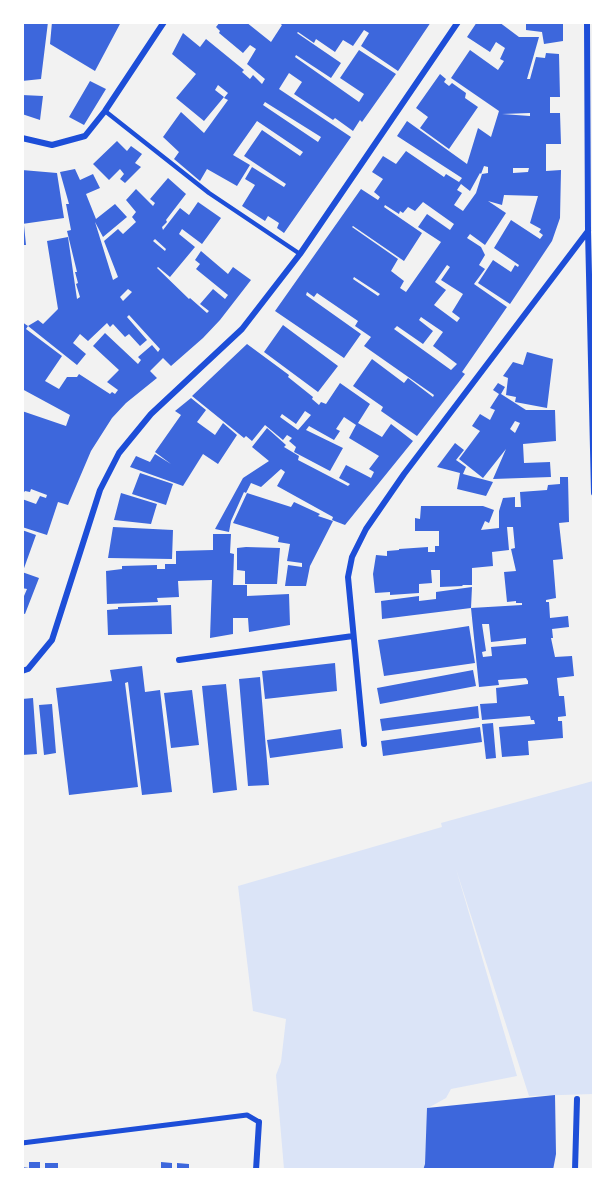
<!DOCTYPE html>
<style>
body{margin:0}
#map{position:relative;width:616px;height:1192px;overflow:hidden;background:#f2f2f2;font-family:Bitter,serif}
canvas{display:block}
.frame{position:absolute;inset:0;border:24px solid #fff;pointer-events:none}
</style>
<div id="map">
<canvas width="616" height="1192"></canvas>
<div class="frame"></div>
</div>
<script>
const g = document.querySelector('canvas').getContext('2d');
g.lineJoin = 'round';
function paint(path, color) {
  g.fillStyle = color;
  g.fill(path, 'evenodd');
}
function shape(rows) {
  const path = new Path2D();
  for (const r of rows) {
    path.moveTo(r[0], r[1]);
    for (let i = 2; i < r.length; i += 2) path.lineTo(r[i], r[i + 1]);
  }
  return path;
}
function trace(path, color, width, dash) {
  g.strokeStyle = color;
  g.lineWidth = width;
  g.lineCap = dash ? 'butt' : 'round';
  g.setLineDash(dash || []);
  g.stroke(path);
}
paint(shape([
 [593,781,593,1094,529,1096,456,869,517,1076,451,1089,446,1098,428,1108,425,1164,423,1169,284,1169,276,1075,281,1062,286,1019,253,1011,238,886,442,827,441,823]
]), '#dbe4f7');
paint(shape([
 [22,22,48,22,41,79,22,81],
 [52,22,121,22,95,71,50,44],
 [220,22,246,22,271,42,282,25,278,22,431,22,398,71,361,46,369,33,364,30,353,46,343,40,335,52,316,39,314,43,298,32,297,33,341,63,331,78,296,55,295,57,359,102,364,94,340,78,359,50,396,74,362,122,360,120,353,131,335,118,333,120,294,94,302,82,289,73,279,89,351,137,284,233,277,228,279,223,268,216,265,221,242,206,255,185,245,179,252,167,284,187,286,184,244,156,262,130,300,156,303,152,257,121,233,155,250,165,237,186,207,169,200,181,174,159,179,152,163,137,181,112,204,133,228,100,224,98,228,93,218,85,215,90,224,97,204,121,176,98,196,74,172,54,183,33,200,47,206,39,244,70,242,72,250,79,253,75,262,84,265,79,247,64,256,49,250,45,243,53,219,33,220,31,216,27],
 [265,102,321,137,318,142,263,105],
 [477,22,499,22,519,37,539,37,527,79,530,79,536,57,545,58,546,53,559,54,560,97,550,97,550,113,560,113,561,144,546,144,546,171,561,170,560,218,552,241,510,304,478,283,493,260,511,272,515,265,518,267,519,265,494,248,511,220,540,239,543,235,539,232,541,229,530,223,538,196,504,195,502,205,488,201,506,213,485,245,470,234,467,238,481,247,485,255,479,265,485,269,474,284,507,307,462,372,465,374,417,436,381,411,383,407,353,386,372,359,404,383,408,378,433,397,434,395,364,346,371,337,355,326,358,321,317,293,314,297,307,292,306,295,361,334,344,358,275,311,361,189,378,200,380,197,374,192,383,179,372,172,383,156,396,164,406,151,444,177,446,174,459,182,462,178,397,136,407,121,467,164,478,128,491,137,499,111,451,78,470,50,498,70,504,61,500,59,505,48,496,42,490,52,467,37],
 [530,113,530,116,502,114],
 [484,166,488,167,488,173,482,174,476,193,463,211,454,205,462,193,457,190,461,184,470,191,480,173,481,174],
 [513,168,529,168,528,172,513,173],
 [423,202,454,224,450,230,427,214,418,227,441,242,406,292,400,288,404,281,391,271,398,259,352,227,353,226,404,261,422,233,384,207,385,205,399,214,400,211,403,213,408,207,415,211],
 [447,265,450,267,441,280,463,294,452,312,460,318,457,322,434,305,446,290,435,282],
 [354,277,380,294,378,296,353,279],
 [421,317,443,332,433,346,457,364,451,370,394,329,397,326,423,344,433,331,419,320],
 [526,22,563,22,563,41,544,44,542,32,526,30],
 [440,74,446,79,444,82,449,86,452,83,466,93,465,98,478,107,449,149,420,128,428,117,416,108],
 [90,81,106,89,84,125,69,117],
 [22,95,43,96,40,120,22,114],
 [117,141,127,151,131,146,142,154,135,163,141,167,125,183,120,179,124,174,120,169,109,180,93,164],
 [75,169,80,180,93,174,100,188,86,194,96,219,115,204,127,217,103,237,95,222,113,280,118,277,104,241,118,229,123,234,136,222,132,217,136,212,126,200,136,189,153,206,155,203,150,199,168,178,186,194,166,220,167,222,162,227,163,230,180,208,189,215,198,202,221,218,202,244,182,229,179,234,195,247,170,277,158,267,157,268,189,299,190,298,207,313,209,311,200,304,213,289,225,299,228,295,196,269,200,264,195,260,201,251,228,274,233,267,251,280,220,320,203,338,171,366,163,358,150,371,157,378,126,403,112,418,91,451,68,505,58,502,47,535,22,527,22,499,36,504,40,496,46,498,47,495,31,489,30,492,25,491,22,495,22,411,66,426,70,415,22,389,22,322,28,326,38,320,43,324,58,309,47,241,68,237,77,299,80,297,76,284,78,283,75,272,77,272,67,231,71,230,66,204,69,204,60,172],
 [155,239,166,249,165,251,153,241],
 [128,289,132,292,123,301,120,297],
 [129,315,160,349,158,352,152,345,138,357,141,360,138,364,105,333,93,346,119,370,107,382,118,390,115,394,112,392,110,394,79,374,77,377,67,377,59,389,45,381,62,356,26,329,28,326,77,365,86,354,73,343,80,334,88,341,107,323,110,327,113,324,125,337,129,334,140,346,147,340,127,317],
 [22,170,57,173,64,218,22,224],
 [22,225,24,225,26,245,22,245],
 [283,325,338,366,318,392,264,352],
 [247,344,289,375,288,377,313,397,312,399,319,405,321,402,326,404,340,383,370,404,358,423,382,437,391,424,413,441,345,525,332,520,333,517,277,486,285,472,281,469,261,487,251,483,246,493,244,492,231,521,229,532,215,529,243,478,269,461,252,447,267,428,286,445,284,447,299,456,298,460,348,486,350,484,339,478,346,465,371,478,374,472,369,469,379,456,349,438,356,425,344,417,336,429,340,431,334,440,309,426,306,430,343,448,330,471,294,452,296,447,289,441,292,438,287,435,283,440,265,425,252,441,246,436,244,438,192,396],
 [305,411,311,415,298,430,280,417,282,414,296,424],
 [527,352,553,359,547,408,515,402,516,397,506,395,508,378,503,376,513,362,523,365],
 [498,383,505,387,501,394,526,410,555,410,556,441,523,444,524,463,550,462,551,477,493,479,506,449,483,478,459,459,480,431,472,426,480,414,490,420,495,410,490,408,499,394,493,390],
 [515,421,520,423,515,433,510,429],
 [191,398,206,410,197,422,215,435,223,423,237,435,218,464,203,454,183,486,130,467,136,456,150,462,155,454,171,464,155,452,181,415,175,411],
 [455,443,464,450,456,460,466,467,463,474,493,482,486,496,457,489,460,473,437,467],
 [140,473,173,484,166,505,132,494],
 [560,477,568,477,569,522,559,523,563,559,553,560,556,598,546,600,546,602,549,602,550,618,568,616,569,627,552,629,553,638,551,638,555,657,572,656,574,676,557,678,559,696,564,696,566,716,558,717,558,721,562,721,563,738,528,741,529,755,502,757,499,727,535,724,534,720,531,720,530,716,482,720,480,704,497,703,496,688,528,684,528,681,526,678,498,680,499,685,479,687,471,608,522,605,522,603,516,603,516,601,507,602,504,572,516,571,511,549,515,548,513,527,507,527,509,550,492,552,493,566,472,568,472,585,462,585,463,586,440,587,440,570,431,570,432,583,419,584,419,593,390,595,390,592,375,593,373,574,376,555,387,556,387,551,399,550,399,549,428,547,428,552,435,552,435,546,439,546,439,531,415,531,415,518,420,519,421,506,483,506,494,510,489,523,485,521,481,530,499,528,499,511,503,498,515,497,515,507,521,507,520,492,547,490,548,485,560,484],
 [482,624,489,624,491,642,526,638,526,644,491,647,492,656,483,657,482,652,486,651],
 [121,493,157,504,151,524,114,520],
 [247,493,291,507,294,502,320,514,318,516,333,521,310,566,306,586,285,586,288,565,302,567,302,563,287,561,290,544,278,542,279,537,233,523],
 [113,527,173,530,172,559,108,558],
 [22,530,36,535,23,571,22,571],
 [213,534,231,534,230,553,234,554,233,585,247,585,247,596,289,594,290,625,249,632,248,618,233,618,233,634,210,638,212,580,178,581,179,597,157,598,158,602,107,604,106,571,122,569,122,566,157,565,157,569,165,569,165,564,176,564,176,551,213,550],
 [246,547,280,548,277,584,245,584,245,571,237,570,237,548],
 [22,572,39,578,25,614,22,613,22,596,24,596,27,589,22,588],
 [472,587,471,608,382,619,381,601,419,596,419,601,436,599,436,592],
 [171,605,172,634,108,635,107,610,118,609,118,607],
 [469,626,475,663,384,676,378,640],
 [335,663,337,691,265,699,262,671],
 [142,666,145,692,160,690,172,792,142,795,128,682,125,683,138,787,69,795,56,688,112,681,110,670],
 [473,670,476,686,380,704,377,688],
 [260,677,269,785,248,786,239,679],
 [226,684,237,790,213,793,202,686],
 [192,690,199,745,171,748,164,693],
 [33,698,37,754,22,755,22,699],
 [52,704,56,753,44,755,39,705],
 [478,706,479,718,382,731,380,719],
 [493,723,496,758,486,759,482,724],
 [480,727,482,742,383,756,381,741],
 [341,729,343,748,270,758,267,740],
 [555,1095,556,1154,553,1170,423,1170,425,1164,427,1108],
 [29,1162,40,1162,40,1170,22,1170,22,1167,29,1168],
 [161,1162,172,1163,172,1170,161,1170],
 [45,1163,58,1163,58,1170,45,1170],
 [177,1163,189,1164,189,1170,177,1170]
]), '#3d67dc');
trace(shape([
 [105,111,209,193,300,254]
]), '#1d4ed8', 4.5);
trace(shape([
 [22,1143,247,1115,259,1122]
]), '#1d4ed8', 5);
trace(shape([
 [587,22,588,231,594,493],
 [22,138,52,145,85,136,105,111,164,22],
 [179,660,353,636],
 [22,671,28,669,52,640,100,490,119,453,151,414,242,329,300,254,458,22],
 [364,744,348,577,352,557,366,529,404,474,588,231],
 [256,1170,259,1122],
 [575,1170,577,1099]
]), '#1d4ed8', 6);
</script>
